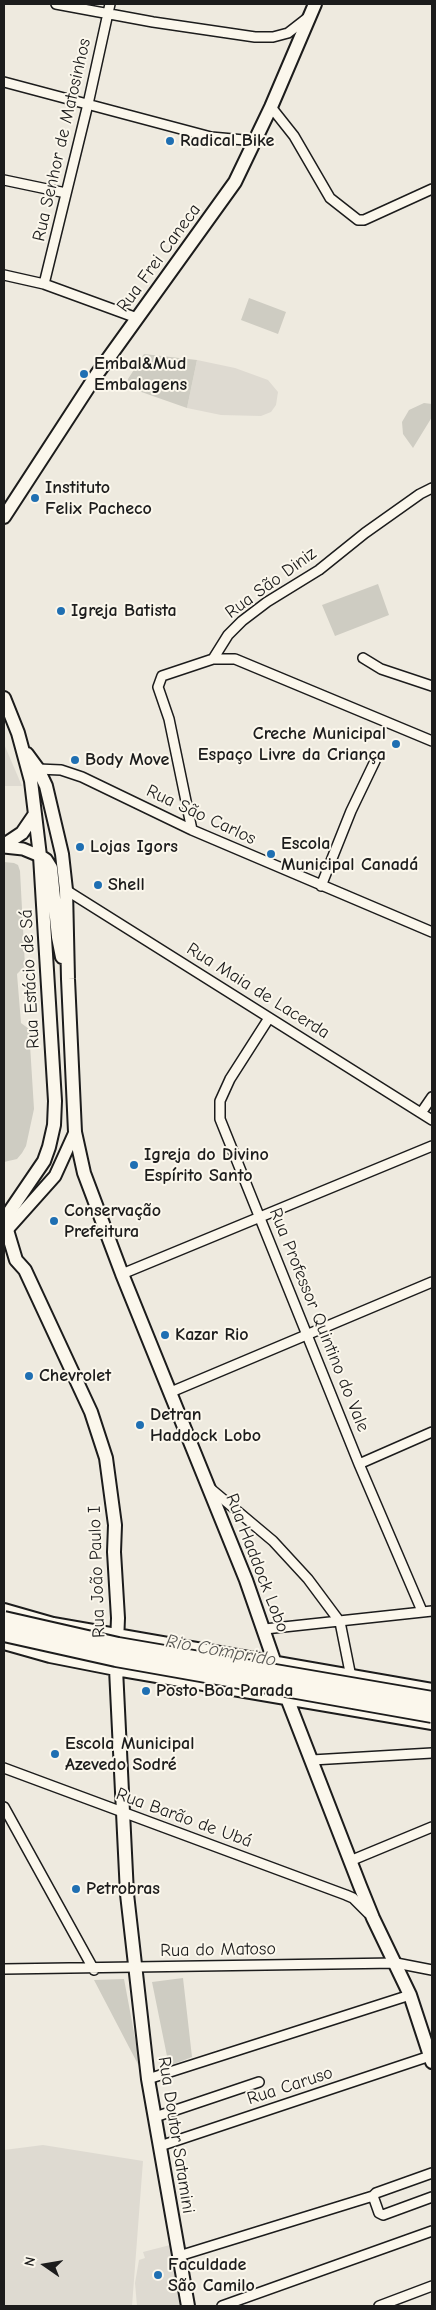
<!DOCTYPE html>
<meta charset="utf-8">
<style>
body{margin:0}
#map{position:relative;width:436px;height:2310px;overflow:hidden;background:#eeeadf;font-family:"Comic Neue",sans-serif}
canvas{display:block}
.frame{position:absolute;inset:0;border:5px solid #1c1c1c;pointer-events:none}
.north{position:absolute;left:20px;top:2240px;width:50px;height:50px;-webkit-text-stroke:4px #fbf7ec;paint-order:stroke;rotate:283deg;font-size:14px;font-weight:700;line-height:20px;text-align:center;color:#1c1c1c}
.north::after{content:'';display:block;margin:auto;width:18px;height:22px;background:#1c1c1c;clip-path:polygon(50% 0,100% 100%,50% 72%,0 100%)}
</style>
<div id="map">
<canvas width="436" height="2310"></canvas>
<div class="frame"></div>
<div class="north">N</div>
</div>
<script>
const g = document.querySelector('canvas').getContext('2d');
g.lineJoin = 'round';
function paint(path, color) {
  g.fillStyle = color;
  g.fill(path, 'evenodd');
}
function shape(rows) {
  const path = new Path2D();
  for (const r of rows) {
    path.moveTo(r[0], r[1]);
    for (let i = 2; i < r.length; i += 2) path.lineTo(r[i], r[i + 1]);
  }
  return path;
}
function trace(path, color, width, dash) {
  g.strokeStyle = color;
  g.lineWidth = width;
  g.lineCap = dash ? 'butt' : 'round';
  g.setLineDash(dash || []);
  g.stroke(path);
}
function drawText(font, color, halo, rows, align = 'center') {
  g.font = font + ' "Comic Neue",sans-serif';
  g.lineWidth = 4;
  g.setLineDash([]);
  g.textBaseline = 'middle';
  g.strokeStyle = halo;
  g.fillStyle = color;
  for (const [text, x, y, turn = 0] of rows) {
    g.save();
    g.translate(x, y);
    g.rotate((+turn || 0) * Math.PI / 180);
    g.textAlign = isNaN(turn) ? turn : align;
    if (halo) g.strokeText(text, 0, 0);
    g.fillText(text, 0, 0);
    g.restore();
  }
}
paint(shape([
 [197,360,235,368,268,380,278,392,276,405,271,412,261,416,221,415,187,408],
 [4,744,22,786,4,786],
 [43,2145,143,2161,132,2306,4,2306,4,2150],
 [174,2244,185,2306,137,2306,135,2283,139,2260,145,2258,143,2252]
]), '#dedad1');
paint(shape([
 [249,298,286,312,278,334,241,320],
 [144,354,197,360,187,408,130,388,128,379],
 [424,403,432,404,432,417,413,448,403,434,402,422,409,410],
 [378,584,389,615,335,636,322,605],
 [4,862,14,863,18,865,20,871,25,966,17,974,21,1023,29,1029,34,1109,26,1146,22,1153,17,1159,4,1162],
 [183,1978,192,2057,169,2066,152,1982],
 [124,1979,141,2070,94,1980]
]), '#ceccc2');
const minor = shape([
 [56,4,153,22,255,37,273,37,288,33,306,19],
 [4,82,211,137,255,141],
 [271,107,294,136,330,198,358,220,364,220,432,189],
 [4,180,66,193],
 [4,275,44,284,137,318],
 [44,284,88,104,110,4],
 [363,658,381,669,432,686],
 [213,659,235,659,432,741],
 [38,769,61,770,82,777,192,830,432,932],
 [192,830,169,719,158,687,162,676,213,659,228,635,242,621,267,602,319,570,365,533,420,494,432,488],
 [321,886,351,811,375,761],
 [66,890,432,1120],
 [269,1018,230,1079,220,1101,220,1119,359,1464,422,1611],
 [421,1113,432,1097],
 [122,1274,432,1146],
 [171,1392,432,1282],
 [359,1464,432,1432],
 [211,1489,273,1541,308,1579,340,1622,351,1677],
 [265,1629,432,1611],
 [312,1760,432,1753],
 [4,1768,346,1895,353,1898,368,1913],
 [4,1807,94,1970],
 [350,1861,432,1827],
 [4,1969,396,1963,432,1970],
 [148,2079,410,1995],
 [155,2117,259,2082],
 [160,2146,430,2056],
 [432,2173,376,2193,373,2196,379,2213,383,2215,432,2197],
 [179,2256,373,2196],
 [222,2306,432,2231],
 [379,2306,432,2286]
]);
const tertiary = shape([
 [4,847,23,849,40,856],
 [5,1232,55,1176,75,1132]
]);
const secondary = shape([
 [4,517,97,374,235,182,271,107,315,4],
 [4,698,18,733,31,781,40,856,55,1101,54,1125,49,1147,44,1161,10,1211,7,1230,16,1260,25,1270,91,1412,106,1458,115,1525,114,1552,118,1618,116,1669,127,1894,148,2079,188,2306],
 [27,754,38,769,46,786,62,854,66,890,68,979,75,1132,84,1173,122,1274,246,1580,287,1698,360,1886,373,1918,410,1995,432,2062],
 [4,845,22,833,35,814],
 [40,856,46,860,51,868,58,937,62,957],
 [4,1610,53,1624,432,1690],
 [4,1643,50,1656,116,1669,432,1723]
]);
trace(minor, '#1c1c1c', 12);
trace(tertiary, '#1c1c1c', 15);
trace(secondary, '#1c1c1c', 16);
trace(minor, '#fbf7ec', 9);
trace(tertiary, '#fbf7ec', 11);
trace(secondary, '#fbf7ec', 12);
const motorwayBridge = shape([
 [4,1620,118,1646,432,1700],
 [4,1633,116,1658,432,1714]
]);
trace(motorwayBridge, '#1c1c1c', 20, []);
trace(motorwayBridge, '#fbf7ec', 16);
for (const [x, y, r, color] of [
 [170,141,5,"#1f6fb2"],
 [84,374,5,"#1f6fb2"],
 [35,498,5,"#1f6fb2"],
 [61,611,5,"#1f6fb2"],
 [396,744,5,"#1f6fb2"],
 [75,760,5,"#1f6fb2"],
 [80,847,5,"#1f6fb2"],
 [271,854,5,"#1f6fb2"],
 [98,885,5,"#1f6fb2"],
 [134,1165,5,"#1f6fb2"],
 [54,1221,5,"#1f6fb2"],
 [165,1335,5,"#1f6fb2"],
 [29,1376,5,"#1f6fb2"],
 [140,1425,5,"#1f6fb2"],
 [146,1691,5,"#1f6fb2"],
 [55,1754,5,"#1f6fb2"],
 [76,1889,5,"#1f6fb2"],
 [158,2275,5,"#1f6fb2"]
]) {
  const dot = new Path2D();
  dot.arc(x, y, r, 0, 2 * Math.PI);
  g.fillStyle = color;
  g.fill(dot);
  trace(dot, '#fbf7ec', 2);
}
drawText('18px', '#1c1c1c', '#fbf7ec', [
 ["Rua Senhor de Matosinhos",62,140,-77],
 ["Rua Frei Caneca",159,258,-54],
 ["Rua São Diniz",271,583,-36],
 ["Rua São Carlos",201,815,25],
 ["Rua Estácio de Sá",30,979,-93],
 ["Rua Maia de Lacerda",258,991,32],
 ["Rua Professor Quintino do Vale",319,1320,68],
 ["Rua Haddock Lobo",257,1563,69],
 ["Rua João Paulo I",97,1572,-92],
 ["Rua Barão de Ubá",184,1818,20],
 ["Rua do Matoso",218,1950,-1],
 ["Rua Caruso",290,2086,-18],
 ["Rua Doutor Satamini",176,2135,81]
]);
drawText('bold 18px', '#1c1c1c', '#fbf7ec', [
 ["Radical Bike",180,141],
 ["Embal&Mud",94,364],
 ["Embalagens",94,385],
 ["Instituto",45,488],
 ["Felix Pacheco",45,509],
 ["Igreja Batista",71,611],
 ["Creche Municipal",386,734,"right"],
 ["Espaço Livre da Criança",386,755,"right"],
 ["Body Move",85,760],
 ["Escola",281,844],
 ["Municipal Canadá",281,865],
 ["Lojas Igors",90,847],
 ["Shell",108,885],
 ["Igreja do Divino",144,1155],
 ["Espírito Santo",144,1176],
 ["Conservação",64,1211],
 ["Prefeitura",64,1232],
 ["Kazar Rio",175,1335],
 ["Chevrolet",39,1376],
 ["Detran",150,1415],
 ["Haddock Lobo",150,1436],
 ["Posto Boa Parada",156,1691],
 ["Escola Municipal",65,1744],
 ["Azevedo Sodré",65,1765],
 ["Petrobras",86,1889],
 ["Faculdade",168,2265],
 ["São Camilo",168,2286]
], 'left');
drawText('italic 19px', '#5a5956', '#fbf7ec', [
 ["Rio Comprido",221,1651,10]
]);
</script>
